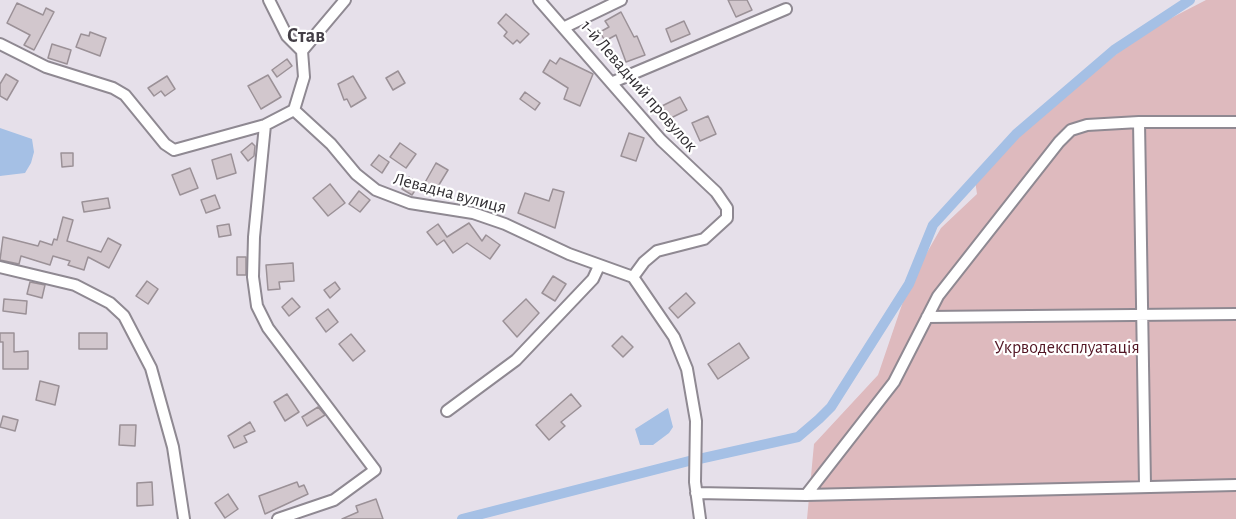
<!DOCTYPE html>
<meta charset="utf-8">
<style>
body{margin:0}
canvas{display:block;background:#e6e0ea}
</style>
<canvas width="1236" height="519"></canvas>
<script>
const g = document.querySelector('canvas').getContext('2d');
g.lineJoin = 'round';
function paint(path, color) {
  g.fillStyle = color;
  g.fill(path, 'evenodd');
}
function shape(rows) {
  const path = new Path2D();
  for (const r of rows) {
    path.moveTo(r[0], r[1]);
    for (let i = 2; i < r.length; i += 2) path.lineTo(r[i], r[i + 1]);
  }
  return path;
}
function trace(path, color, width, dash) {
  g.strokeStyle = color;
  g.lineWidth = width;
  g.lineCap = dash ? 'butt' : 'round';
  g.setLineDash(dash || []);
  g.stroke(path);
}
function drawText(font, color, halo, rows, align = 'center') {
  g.font = font + ' "Alegreya Sans",sans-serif';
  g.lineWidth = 4.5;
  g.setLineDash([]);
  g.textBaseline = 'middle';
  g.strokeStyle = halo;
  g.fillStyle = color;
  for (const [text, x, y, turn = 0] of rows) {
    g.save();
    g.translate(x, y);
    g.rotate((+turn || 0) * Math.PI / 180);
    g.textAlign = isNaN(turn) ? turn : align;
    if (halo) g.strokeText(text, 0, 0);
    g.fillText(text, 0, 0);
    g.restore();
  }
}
paint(shape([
 [1206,0,1236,0,1236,519,807,519,814,444,878,375,909,284,941,228,977,194,975,180,1017,134,1063,95,1148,30]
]), '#debabe');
paint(shape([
 [0,128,32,139,34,152,31,163,25,173,0,176],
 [668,408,673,427,669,433,653,445,640,445,635,429]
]), '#a5c0e5');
trace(shape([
 [699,459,798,437,819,419,831,407,909,284,933,225,1016,134,1114,50,1190,0],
 [462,519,689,461]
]), '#a5c0e5', 10);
const building = shape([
 [728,0,747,0,752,10,736,17,728,0],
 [17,3,43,15,46,8,54,12,34,50,24,45,30,35,7,23,17,3],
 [621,12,634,37,637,36,645,55,626,62,616,35,605,41,600,32,609,27,605,21,621,12],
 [506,14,529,34,520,43,517,40,513,44,504,36,507,32,498,23,506,14],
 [684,21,690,34,671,42,666,29,684,21],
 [90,32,106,38,100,56,76,47,81,34,89,36,90,32],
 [52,44,71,50,67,64,48,58,52,44],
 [560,58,593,74,580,106,564,99,568,88,543,72,550,60,556,64,560,58],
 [287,59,292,66,277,77,272,70,287,59],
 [398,71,405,83,393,90,386,78,398,71],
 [6,74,18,81,7,100,0,96,0,84,6,74],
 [268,75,281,97,261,109,248,86,268,75],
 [167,76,175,89,165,96,161,91,154,96,148,88,167,76],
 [353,76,366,98,351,107,347,99,344,100,338,84,353,76],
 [525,92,540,103,535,110,520,99,525,92],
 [680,97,687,110,669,119,662,106,680,97],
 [708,116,716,134,700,141,692,123,708,116],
 [629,133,644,138,636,161,621,156,629,133],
 [252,143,255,146,254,156,248,161,241,152,252,143],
 [400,143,416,154,406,168,390,157,400,143],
 [61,153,73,153,73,166,62,167,61,153],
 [231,154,236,173,217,179,212,160,231,154],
 [379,155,389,162,382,173,371,165,379,155],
 [436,163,448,170,434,193,423,186,436,163],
 [190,168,198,188,180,195,172,175,190,168],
 [409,177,419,184,412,195,402,189,409,177],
 [330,184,345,203,328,216,313,198,330,184],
 [553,189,564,192,555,228,518,213,525,193,549,201,553,189],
 [359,191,370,200,360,212,349,204,359,191],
 [215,195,220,208,206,213,201,200,215,195],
 [108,198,110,208,84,212,82,202,108,198],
 [63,217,73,220,67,241,101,252,108,238,121,245,109,268,88,257,84,270,68,265,70,261,53,256,50,265,21,256,19,264,0,260,3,237,38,246,40,241,52,245,54,239,57,240,63,217],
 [469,223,482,241,486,235,500,245,490,259,467,243,453,253,444,240,437,245,427,232,438,224,447,237,469,223],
 [229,224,231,235,219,237,217,226,229,224],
 [237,257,246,257,246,275,237,275,237,257],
 [293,263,294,281,279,282,280,289,268,290,266,265,293,263],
 [553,276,566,284,555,301,542,293,553,276],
 [147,281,158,289,148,304,136,296,147,281],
 [30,282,45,285,42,298,27,294,30,282],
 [335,282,340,289,330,298,324,290,335,282],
 [686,293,695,303,678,318,669,308,686,293],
 [292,298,300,307,289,316,282,307,292,298],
 [4,299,27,301,26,314,3,311,4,299],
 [526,299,539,313,517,337,503,321,526,299],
 [328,309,338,322,326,332,316,318,328,309],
 [0,333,14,333,14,352,28,351,28,369,3,369,3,342,0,342,0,333],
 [79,333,107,333,107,349,79,349,79,333],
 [351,334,365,351,353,361,339,344,351,334],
 [622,336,633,347,623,357,612,346,622,336],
 [739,343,749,358,718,379,708,364,739,343],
 [40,381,59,386,55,405,36,400,40,381],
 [287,394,299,412,285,421,274,402,287,394],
 [571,394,581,406,561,422,565,426,549,440,536,425,571,394],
 [318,407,325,415,307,426,302,417,318,407],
 [3,416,18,420,15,431,0,427,3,416],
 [250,422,255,431,244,436,247,442,234,448,228,436,250,422],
 [120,425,136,425,135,446,119,445,120,425],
 [152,482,153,505,137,506,137,483,152,482],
 [297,482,299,487,304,485,308,494,265,514,259,496,297,482],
 [228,494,238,509,225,518,215,503,228,494],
 [376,499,383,519,342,519,358,512,356,506,376,499]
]);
paint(building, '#d2c7cd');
trace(building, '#9b9197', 1.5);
const minor = shape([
 [269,0,287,36,302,51],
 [539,0,661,140,716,192,727,208,727,218,704,239,657,251,644,262,633,277],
 [565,27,621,0],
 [0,44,46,67,113,88,125,95,165,144,174,150,265,125,294,110,331,144,356,174,376,190,410,203,473,213,505,224,569,254,633,277,674,337,687,369,696,421,695,482,700,519],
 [302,51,345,0],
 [613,82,786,9],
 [294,110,304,77,302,51],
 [1139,122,1145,485],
 [265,125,254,237,253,277,257,306,268,328,375,470,334,500,278,519],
 [0,267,75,285,110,303,124,316,151,368,173,447,184,519],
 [927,317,1236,314],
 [447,411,516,360,593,279,599,266],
 [696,493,806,495,1236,485],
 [806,495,894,382,938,296,1059,142,1071,130,1087,125,1139,122,1236,122]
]);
trace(minor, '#8f8992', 14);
trace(minor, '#fff', 10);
drawText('18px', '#322f33', '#fff', [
 ["1-й Левадний провулок",639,86,49],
 ["Левадна вулиця",450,193,15]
]);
drawText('18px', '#521624', '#fff', [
 ["Укрводексплуатація",1067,348]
]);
drawText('bold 20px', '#433e46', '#fff', [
 ["Став",306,36]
]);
</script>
